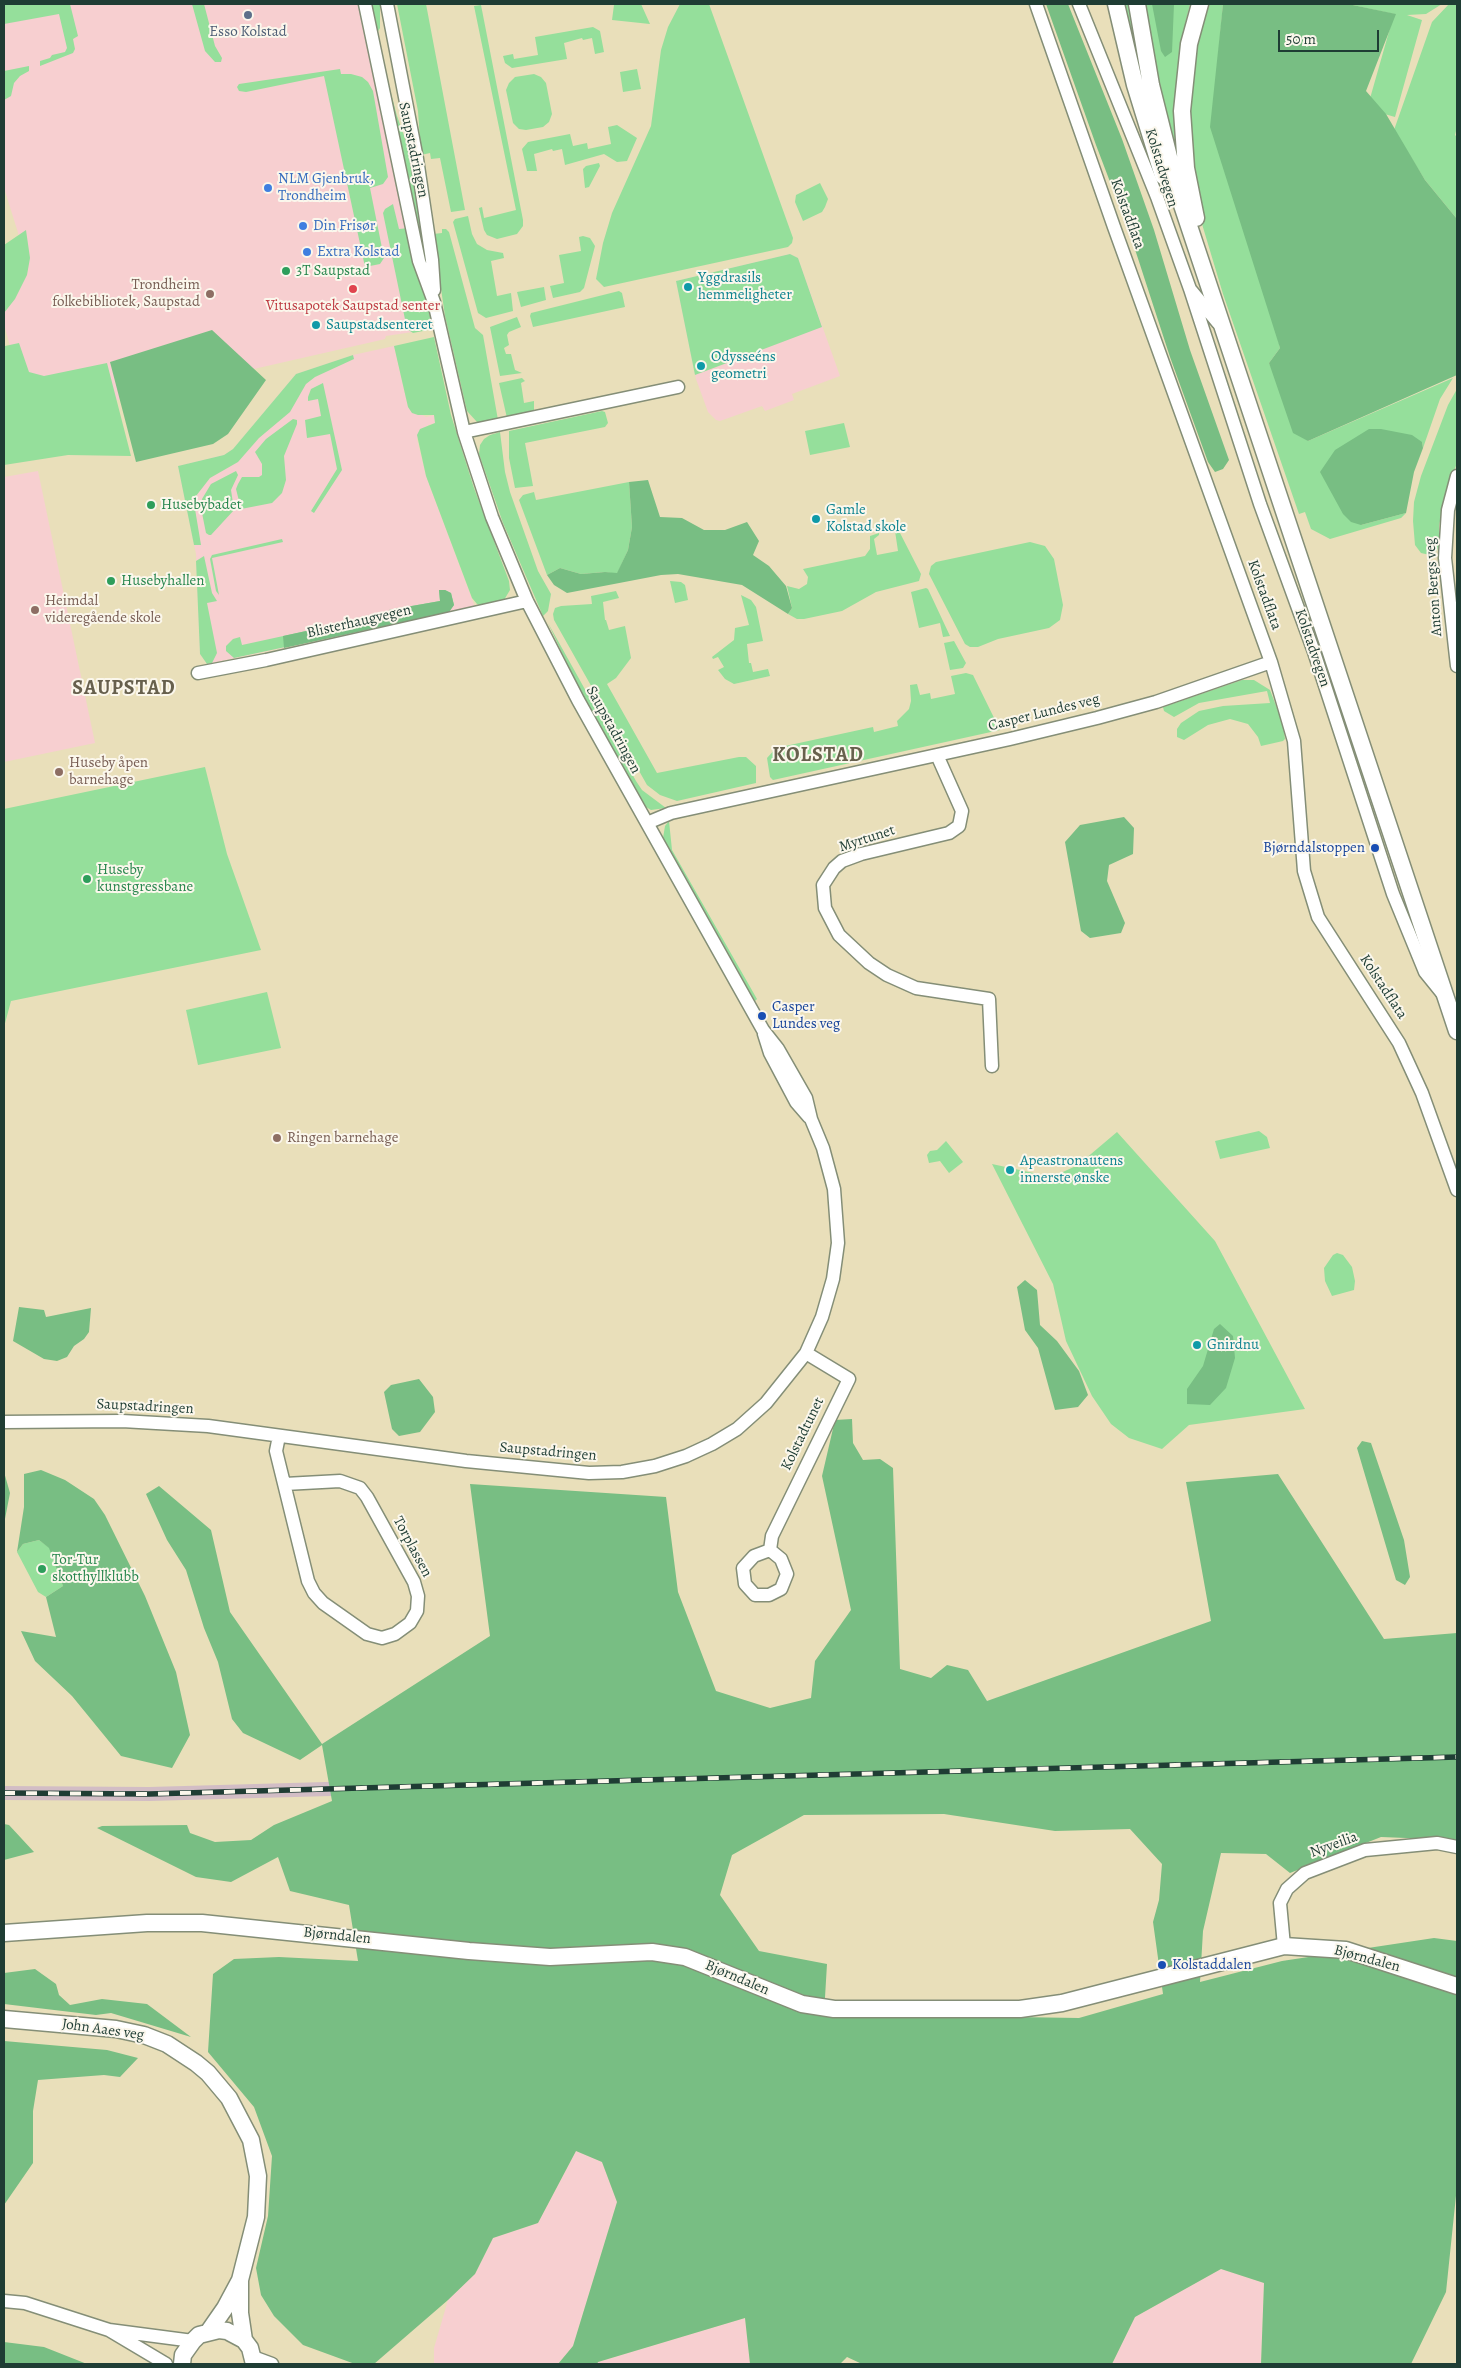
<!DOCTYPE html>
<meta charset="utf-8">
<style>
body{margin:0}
#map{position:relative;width:1461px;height:2368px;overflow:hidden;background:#e9dfba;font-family:Alegreya,serif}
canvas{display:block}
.frame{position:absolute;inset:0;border:5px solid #1f3d34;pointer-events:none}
.scale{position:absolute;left:1278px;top:30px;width:101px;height:22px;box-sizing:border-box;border:2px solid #1f3d34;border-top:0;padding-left:6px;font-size:15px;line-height:18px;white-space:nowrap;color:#1f3d34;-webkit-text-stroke:4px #fbf7ec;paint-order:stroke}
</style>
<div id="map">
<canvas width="1461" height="2368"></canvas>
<div class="frame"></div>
<div class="scale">50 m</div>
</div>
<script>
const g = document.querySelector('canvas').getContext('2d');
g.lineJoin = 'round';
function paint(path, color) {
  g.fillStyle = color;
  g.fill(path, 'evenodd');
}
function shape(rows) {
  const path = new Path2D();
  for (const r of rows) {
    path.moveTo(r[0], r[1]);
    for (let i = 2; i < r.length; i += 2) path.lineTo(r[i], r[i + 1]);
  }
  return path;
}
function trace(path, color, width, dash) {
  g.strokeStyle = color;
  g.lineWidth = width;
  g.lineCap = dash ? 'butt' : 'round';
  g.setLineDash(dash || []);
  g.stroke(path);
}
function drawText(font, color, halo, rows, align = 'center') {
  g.font = font + ' Alegreya,serif';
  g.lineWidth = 4;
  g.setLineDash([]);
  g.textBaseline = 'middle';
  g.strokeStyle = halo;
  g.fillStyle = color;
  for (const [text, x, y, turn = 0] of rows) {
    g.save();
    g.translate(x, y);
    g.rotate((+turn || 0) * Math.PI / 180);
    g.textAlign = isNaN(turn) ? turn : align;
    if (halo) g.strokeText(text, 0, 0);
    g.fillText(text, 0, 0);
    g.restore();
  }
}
paint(shape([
 [4,4,367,4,419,279,433,329,386,336,385,339,381,340,30,420,4,324,4,306,20,239,4,188],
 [790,254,798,258,840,376,792,394,794,400,765,411,762,406,720,421,716,420,708,412,696,379,676,281],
 [394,346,408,407,426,417,434,415,436,423,428,425,417,439,426,476,475,607,207,664,200,654,196,554,178,466,224,455,233,449,296,374,353,355],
 [38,471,95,743,4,762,4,477],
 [576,2151,602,2162,617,2202,573,2346,558,2364,434,2364,434,2348,448,2300,475,2274,493,2238,538,2223],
 [1221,2269,1264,2283,1261,2364,1112,2364,1135,2317],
 [745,2318,750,2364,597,2364,598,2362]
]), '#f7cfd0');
paint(shape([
 [1457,1750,1352,1768,149,1801,4,1800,4,1786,149,1787]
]), '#d2bdc5');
paint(shape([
 [4,4,70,4,78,36,73,39,75,49,73,53,40,66,40,61,50,58,52,55,65,52,67,48,59,14,4,24],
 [192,4,204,4,215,46,222,58,221,62,215,62,205,51],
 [370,4,380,4,380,28,377,33],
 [397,4,426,4,465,210,451,212,440,158,431,159,430,153,421,155,418,111],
 [601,4,641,4,650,24,612,20,614,5],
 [680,4,709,4,793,238,792,243,788,247,604,287,596,279,603,243,612,213,651,126,661,50,668,27],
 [1120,4,1131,4,1145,86,1142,87],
 [1143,4,1190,4,1186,20,1176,84,1175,113,1178,165,1176,166],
 [1206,4,1223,4,1218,59,1280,348,1269,363,1308,441,1453,378,1440,399,1423,448,1422,442,1361,525,1406,513,1401,518,1330,539,1311,529,1305,512,1299,514,1223,294,1202,224,1192,175,1189,125,1197,36],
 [1348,4,1442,4,1426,14,1407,15,1422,20,1395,117,1367,109,1394,14],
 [1449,4,1457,4,1457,127,1455,135,1457,137,1457,219,1425,180,1394,130,1432,22],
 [481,5,523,220,523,226,517,234,497,239,487,235,484,230,479,208,482,207,484,218,516,210,474,6],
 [593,27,600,31,604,52,595,54,592,38,583,40,582,38,564,43,567,59,512,68,505,63,503,56,513,54,514,59,538,55,535,37],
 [29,66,29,71,20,76,14,83,11,96,4,100,4,71],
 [384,67,397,116,412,158,426,259],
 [340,69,341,74,351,74,362,77,368,82,373,91,388,177,383,184,370,188,384,258,380,264,365,267,324,76,246,92,239,91,237,87,239,84],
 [637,69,641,89,623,92,620,72],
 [534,74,541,77,546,83,552,114,549,122,543,127,526,130,519,129,513,123,506,90,509,83,515,77],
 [617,125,637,138,627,161,617,162,604,154,565,165,562,149,553,151,552,149,534,154,537,171,527,171,522,149,528,142,570,134,573,146,587,143,588,149,611,144,608,127],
 [599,163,600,166,589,187,585,188,583,169,586,166],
 [820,183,828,199,825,207,822,212,803,221,795,202,796,195],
 [393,204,399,229,409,228,433,329,413,333,407,329,383,213,385,209],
 [468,216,472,234,477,244,487,250,503,253,504,258,491,261,497,296,511,293,513,311,486,318,478,313,453,222,455,219],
 [442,229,446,229,449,232,475,328,483,335,498,420,485,423,477,422,467,411,445,316,433,234,442,233],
 [26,230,30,258,27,275,15,299,4,313,4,245],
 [583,236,590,238,595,246,584,288,580,292,553,298,550,286,564,283,559,255,581,251,579,237],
 [790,254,798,258,822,327,695,375,676,281],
 [544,287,546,300,521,307,517,292],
 [619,291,622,293,625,307,533,327,530,316,531,313],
 [517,317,521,327,509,332,507,335,509,345,504,348,506,354,511,354,515,370,522,373,500,376,490,327],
 [434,337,451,415,474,488,509,581,510,590,504,600,482,606,477,604,472,598,426,476,417,435,420,429,435,423,434,415,418,415,412,413,408,407,394,346],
 [4,342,5,346,19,343,29,372,44,376,107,363,131,456,68,455,4,465],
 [353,355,354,359,315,377,306,384,290,412,259,438,238,462,210,478,196,496,195,509,201,545,194,545,178,466,224,455,233,449,296,374],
 [522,378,525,381,521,383,524,403,534,401,534,410,532,412,507,418,499,383],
 [323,383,342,470,314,513,311,511,337,469,330,434,307,438,305,420,321,416,318,399,308,401,308,397,311,389],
 [1457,389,1457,463,1445,496,1439,526,1439,547,1435,553,1430,555,1421,553,1415,545,1413,521,1414,502,1421,476,1448,405],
 [602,411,605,412,608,423,605,427,525,443,533,486,515,488,509,458,509,431],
 [293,419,297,420,297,424,284,456,286,480,282,493,272,503,241,509,236,489,238,484,242,477,259,477,262,475,262,464,255,452,266,439],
 [844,423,850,447,810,455,805,431],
 [500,432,505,472,510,492,538,571,551,594,548,611,543,616,503,523,479,454,480,445,484,439,490,435],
 [236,471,238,475,231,490,234,510,211,535,209,535,206,533,201,508,202,499,211,484],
 [629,482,632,527,628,550,617,574,605,572,581,574,560,568,547,575,519,500,523,495,534,492,536,500],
 [895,531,900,533,921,574,919,581,876,592,842,611,804,619,797,619,788,614,792,608,787,586,799,589,807,584,808,577,803,569,865,556,870,549,870,536,879,533,879,535,874,539,877,555,898,551],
 [282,539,283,542,212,558,219,595,216,591,210,559,212,555],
 [1030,542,1045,546,1054,559,1063,605,1060,620,1049,628,998,639,978,647,970,647,965,644,929,574,931,566,936,562],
 [204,556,212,593,217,601,207,603,217,653,212,663,207,664,200,654,196,561],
 [670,581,681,582,685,585,688,600,675,603],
 [926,588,928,589,950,636,943,637,940,623,919,628,911,592],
 [439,590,445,590,451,593,454,605,449,612,234,658,226,651,226,646,233,639,240,637,242,645,389,613,389,610,440,601],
 [616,591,619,598,603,602,605,620,606,620,609,630,625,626,631,658,616,678,607,684,657,773,739,757,746,757,756,766,756,783,677,801,660,795,647,785,554,620,553,614,555,608,561,606,592,604,591,596],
 [741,595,751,600,756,607,763,641,747,644,749,663,751,663,753,672,768,669,770,676,734,684,725,679,718,670,724,667,718,657,713,659,712,657,734,640,735,628,749,625],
 [548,623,636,781,642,790,666,808,651,810,646,807,577,685],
 [954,641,966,663,963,668,950,670,944,643],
 [966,673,973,675,1000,730,773,780,770,777,767,758,776,748,873,727,874,732,898,726,897,721,909,709,911,701,910,685,917,684,920,695,930,693,931,699,955,694,951,676],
 [1242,680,1254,680,1270,690,1283,724,1285,739,1283,741,1261,746,1258,737,1248,724,1230,719,1208,725,1184,740,1177,737,1177,729,1181,723,1199,711,1223,706,1270,703,1267,691,1199,703,1174,717,1164,711,1163,707],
 [205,767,227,854,261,950,11,1001,4,1027,4,809],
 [669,821,672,850,757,999,755,1001,663,838,665,826],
 [267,992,281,1048,198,1065,186,1010],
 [1259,1131,1267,1137,1270,1148,1220,1159,1215,1141],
 [1117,1132,1215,1241,1305,1409,1189,1425,1162,1449,1129,1438,1111,1424,1092,1396,1066,1341,1053,1284,992,1164,1052,1177,1078,1165],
 [946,1141,963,1162,949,1173,940,1161,929,1163,927,1155,930,1151,937,1150],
 [1337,1253,1343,1255,1352,1267,1355,1281,1354,1290,1332,1296,1325,1281,1324,1268,1333,1255],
 [39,1540,50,1548,63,1586,46,1597,38,1592,17,1552,23,1544]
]), '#95df9b');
paint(shape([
 [1046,4,1068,4,1122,139,1154,230,1190,350,1229,460,1223,469,1215,472,1208,462,1170,357,1131,237,1096,145],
 [1152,4,1174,4,1172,52,1165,57,1161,51],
 [1223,4,1348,4,1396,14,1366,91,1386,114,1425,180,1457,219,1457,375,1308,441,1293,433,1269,363,1280,348,1210,127],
 [212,330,266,380,228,434,213,444,136,462,110,362],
 [1369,429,1381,429,1412,435,1422,442,1423,448,1414,472,1406,513,1361,525,1351,522,1343,514,1320,472,1335,450],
 [648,480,660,517,682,518,704,530,725,530,747,522,759,541,753,555,769,566,786,586,792,608,788,614,742,585,678,574,661,575,567,593,554,585,547,575,560,568,581,574,605,572,617,573,628,550,632,527,629,482],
 [439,590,445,590,451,593,454,605,449,612,284,648,283,636,389,613,389,610,440,601],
 [1124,817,1134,828,1133,854,1109,865,1107,881,1125,923,1121,933,1090,938,1081,931,1065,842,1080,825],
 [1025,1280,1037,1290,1040,1325,1057,1341,1079,1371,1088,1395,1078,1407,1055,1410,1038,1348,1025,1330,1017,1287],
 [19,1307,44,1310,46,1317,91,1308,89,1332,84,1339,74,1346,67,1357,57,1361,44,1359,13,1341],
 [1220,1324,1233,1336,1235,1358,1226,1388,1210,1405,1187,1404,1187,1389,1203,1366,1214,1329],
 [419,1379,433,1397,435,1412,420,1432,399,1436,392,1429,384,1392,391,1385],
 [852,1419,853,1443,863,1460,880,1459,893,1468,900,1669,931,1678,947,1665,968,1670,987,1701,1211,1621,1186,1482,1278,1474,1384,1639,1457,1633,1457,1840,1381,1837,1290,1873,1266,1854,1221,1853,1203,1931,1200,1982,1282,1961,1434,1938,1457,1941,1457,2186,1446,2292,1411,2364,1261,2364,1264,2283,1221,2269,1135,2317,1112,2364,862,2364,847,2357,840,2364,750,2364,745,2318,598,2362,597,2364,558,2364,573,2346,617,2202,602,2162,576,2151,538,2223,493,2238,475,2274,448,2300,374,2364,355,2364,303,2345,274,2316,261,2295,256,2268,268,2216,272,2156,254,2107,208,2052,213,1974,234,1959,279,1957,358,1961,349,1905,290,1891,278,1857,231,1882,196,1877,97,1828,102,1826,187,1825,190,1833,215,1842,251,1840,274,1825,332,1801,322,1745,300,1760,243,1733,232,1719,218,1662,204,1628,186,1570,167,1540,146,1494,159,1486,211,1530,230,1612,322,1744,490,1636,470,1484,666,1497,678,1592,716,1691,770,1708,811,1698,815,1661,851,1610,822,1476,835,1420],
 [944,1814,1055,1831,1130,1829,1162,1864,1159,1900,1153,1922,1163,1994,1079,2018,824,2014,827,1964,759,1951,720,1895,732,1855,804,1815],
 [1362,1441,1371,1443,1404,1540,1410,1577,1405,1585,1396,1580,1357,1448],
 [41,1470,65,1480,94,1499,105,1515,145,1596,176,1672,190,1735,172,1768,121,1756,72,1696,35,1661,21,1631,56,1637,46,1597,63,1586,49,1548,39,1540,23,1544,17,1552,24,1507,24,1474],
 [4,1472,10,1493,4,1524],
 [4,1824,9,1825,34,1852,4,1860],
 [35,1969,56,1984,59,1995,70,2005,102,1999,147,2004,191,2037,111,2013,96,2015,4,2004,4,1973],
 [4,2041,107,2050,138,2058,120,2077,104,2075,38,2080,33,2111,33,2163,4,2205],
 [4,2342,44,2347,87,2364,4,2364]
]), '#78be83');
const minor = shape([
 [387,4,417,159,432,260,434,290],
 [1036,4,1114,227,1271,662,1294,741,1304,871,1318,917,1399,1043,1422,1093,1457,1190],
 [1079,4,1157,197,1190,289,1218,323],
 [1190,289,1260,504,1314,652,1393,894,1425,972,1442,993],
 [464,432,678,387],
 [1457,476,1448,510,1445,558,1457,666],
 [198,673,266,660,527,601],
 [937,755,962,811,959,826,949,833,861,854,842,861,834,868,823,885,825,908,839,935,869,963,887,975,916,988,989,999,992,1066],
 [647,823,671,813,1010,739,1097,718,1156,702,1271,662],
 [764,1034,770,1053,796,1102,809,1117],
 [4,1422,122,1421,208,1426,466,1461,589,1473,622,1472,655,1466,686,1456,712,1444,737,1429,766,1403,806,1353,822,1317,833,1279,838,1243,834,1189,823,1148,811,1119,806,1098,778,1049,763,1030,578,700,527,601,492,517,464,432,434,302,419,261,365,4],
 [279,1436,276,1451,308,1581,314,1593,323,1603,367,1634,382,1638,395,1634,410,1623,417,1611,418,1596,414,1582,367,1497,360,1488,340,1481,285,1484],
 [770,1550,781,1559,787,1574,781,1589,769,1595,755,1595,745,1584,743,1568,754,1556,770,1550,772,1536,849,1379,806,1353],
 [1284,1946,1280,1903,1287,1889,1305,1873,1365,1850,1437,1843,1457,1847],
 [4,2301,25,2303,109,2330,193,2341],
 [109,2330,166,2364],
 [253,2357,272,2364]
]);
const major = shape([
 [1116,4,1135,85,1163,176],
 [1137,4,1151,85,1178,193,1457,1031],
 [1196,218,1186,168,1182,111,1189,44,1200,4],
 [4,1933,147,1923,202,1923,469,1951,550,1957,652,1952,685,1957,802,2004,834,2009,1020,2009,1062,2003,1284,1946,1346,1950,1457,1986],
 [4,2019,116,2029,144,2035,167,2044,196,2063,208,2073,229,2098,251,2140,258,2176,256,2217,240,2280,240,2313,244,2340],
 [209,2331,225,2308,240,2280],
 [182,2364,183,2355,193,2341,199,2335,219,2330,227,2331,244,2340,250,2348,254,2364]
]);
trace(minor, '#848e77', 15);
trace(major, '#848e77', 19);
trace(minor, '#fff', 12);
trace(major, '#fff', 16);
const rail = shape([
 [4,1793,149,1794,1457,1757]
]);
trace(rail, '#1f3d34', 5.5);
trace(rail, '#fbf7ec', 4, [11]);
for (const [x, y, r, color] of [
 [248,15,5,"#5c6f8a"],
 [268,188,5,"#3f7fe0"],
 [303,226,5,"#3f7fe0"],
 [307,252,5,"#3f7fe0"],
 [286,271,5,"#2e9e5b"],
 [688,287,5,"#0f9aa8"],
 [353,289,5,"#e0444e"],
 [210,294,5,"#8d6e63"],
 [316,325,5,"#0f9aa8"],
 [701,366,5,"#0f9aa8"],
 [151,505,5,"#2e9e5b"],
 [816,519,5,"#0f9aa8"],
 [111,581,5,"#2e9e5b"],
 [35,610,5,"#8d6e63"],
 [59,772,5,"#8d6e63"],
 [1375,848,5,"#1a4fb4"],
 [87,879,5,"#2e9e5b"],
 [762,1016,5,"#1a4fb4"],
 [277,1138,5,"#8d6e63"],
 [1010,1170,5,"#0f9aa8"],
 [1197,1345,5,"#0f9aa8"],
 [42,1569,5,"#2e9e5b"],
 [1162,1965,5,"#1a4fb4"]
]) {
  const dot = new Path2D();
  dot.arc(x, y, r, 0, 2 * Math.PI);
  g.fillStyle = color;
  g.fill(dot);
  trace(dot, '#fbf7ec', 2);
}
drawText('15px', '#4e5e75', '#fbf7ec', [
 ["Esso Kolstad",248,32]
]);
drawText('15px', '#1f3d34', '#fbf7ec', [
 ["Saupstadringen",413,150,78],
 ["Kolstadvegen",1161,168,73],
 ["Kolstadflata",1127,214,70],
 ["Anton Bergs veg",1434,587,-94],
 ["Kolstadflata",1264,595,70],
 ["Blisterhaugvegen",359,622,-13],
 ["Kolstadvegen",1312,648,71],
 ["Casper Lundes veg",1044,713,-14],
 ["Saupstadringen",613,730,61],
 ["Myrtunet",867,839,-18],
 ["Kolstadflata",1383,987,57],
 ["Saupstadringen",145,1407,3],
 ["Kolstadtunet",803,1434,-64],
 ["Saupstadringen",548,1452,5],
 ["Torplassen",412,1547,62],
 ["Nyveilia",1334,1845,-20],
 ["Bjørndalen",337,1936,6],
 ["Bjørndalen",1367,1959,15],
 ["Bjørndalen",737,1978,23],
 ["John Aaes veg",103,2030,8]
]);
drawText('15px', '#366cbe', '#fbf7ec', [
 ["NLM Gjenbruk,",278,179],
 ["Trondheim",278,196],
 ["Din Frisør",313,226],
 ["Extra Kolstad",317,252]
], 'left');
drawText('15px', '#27864d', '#fbf7ec', [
 ["3T Saupstad",296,271],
 ["Husebybadet",161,505],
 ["Husebyhallen",121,581],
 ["Huseby",97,870],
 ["kunstgressbane",97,887],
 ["Tor-Tur",52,1560],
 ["skotthyllklubb",52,1577]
], 'left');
drawText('15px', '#0d838f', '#fbf7ec', [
 ["Yggdrasils",698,278],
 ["hemmeligheter",698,295],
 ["Saupstadsenteret",326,325],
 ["Odysseéns",711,357],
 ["geometri",711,374],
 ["Gamle",826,510],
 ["Kolstad skole",826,527],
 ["Apeastronautens",1020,1161],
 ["innerste ønske",1020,1178],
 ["Gnirdnu",1207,1345]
], 'left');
drawText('15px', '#785e54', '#fbf7ec', [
 ["Trondheim",200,285,"right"],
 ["folkebibliotek, Saupstad",200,302,"right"],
 ["Heimdal",45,601],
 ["videregående skole",45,618],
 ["Huseby åpen",69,763],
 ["barnehage",69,780],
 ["Ringen barnehage",287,1138]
], 'left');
drawText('15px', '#be3a42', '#fbf7ec', [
 ["Vitusapotek Saupstad senter",353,306]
]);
drawText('15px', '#164399', '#fbf7ec', [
 ["Bjørndalstoppen",1365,848,"right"],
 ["Casper",772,1007],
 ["Lundes veg",772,1024],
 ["Kolstaddalen",1172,1965]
], 'left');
g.letterSpacing = '1px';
drawText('bold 20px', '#67604d', '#fbf7ec', [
 ["SAUPSTAD",124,689],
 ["KOLSTAD",818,756]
]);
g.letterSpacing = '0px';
</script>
